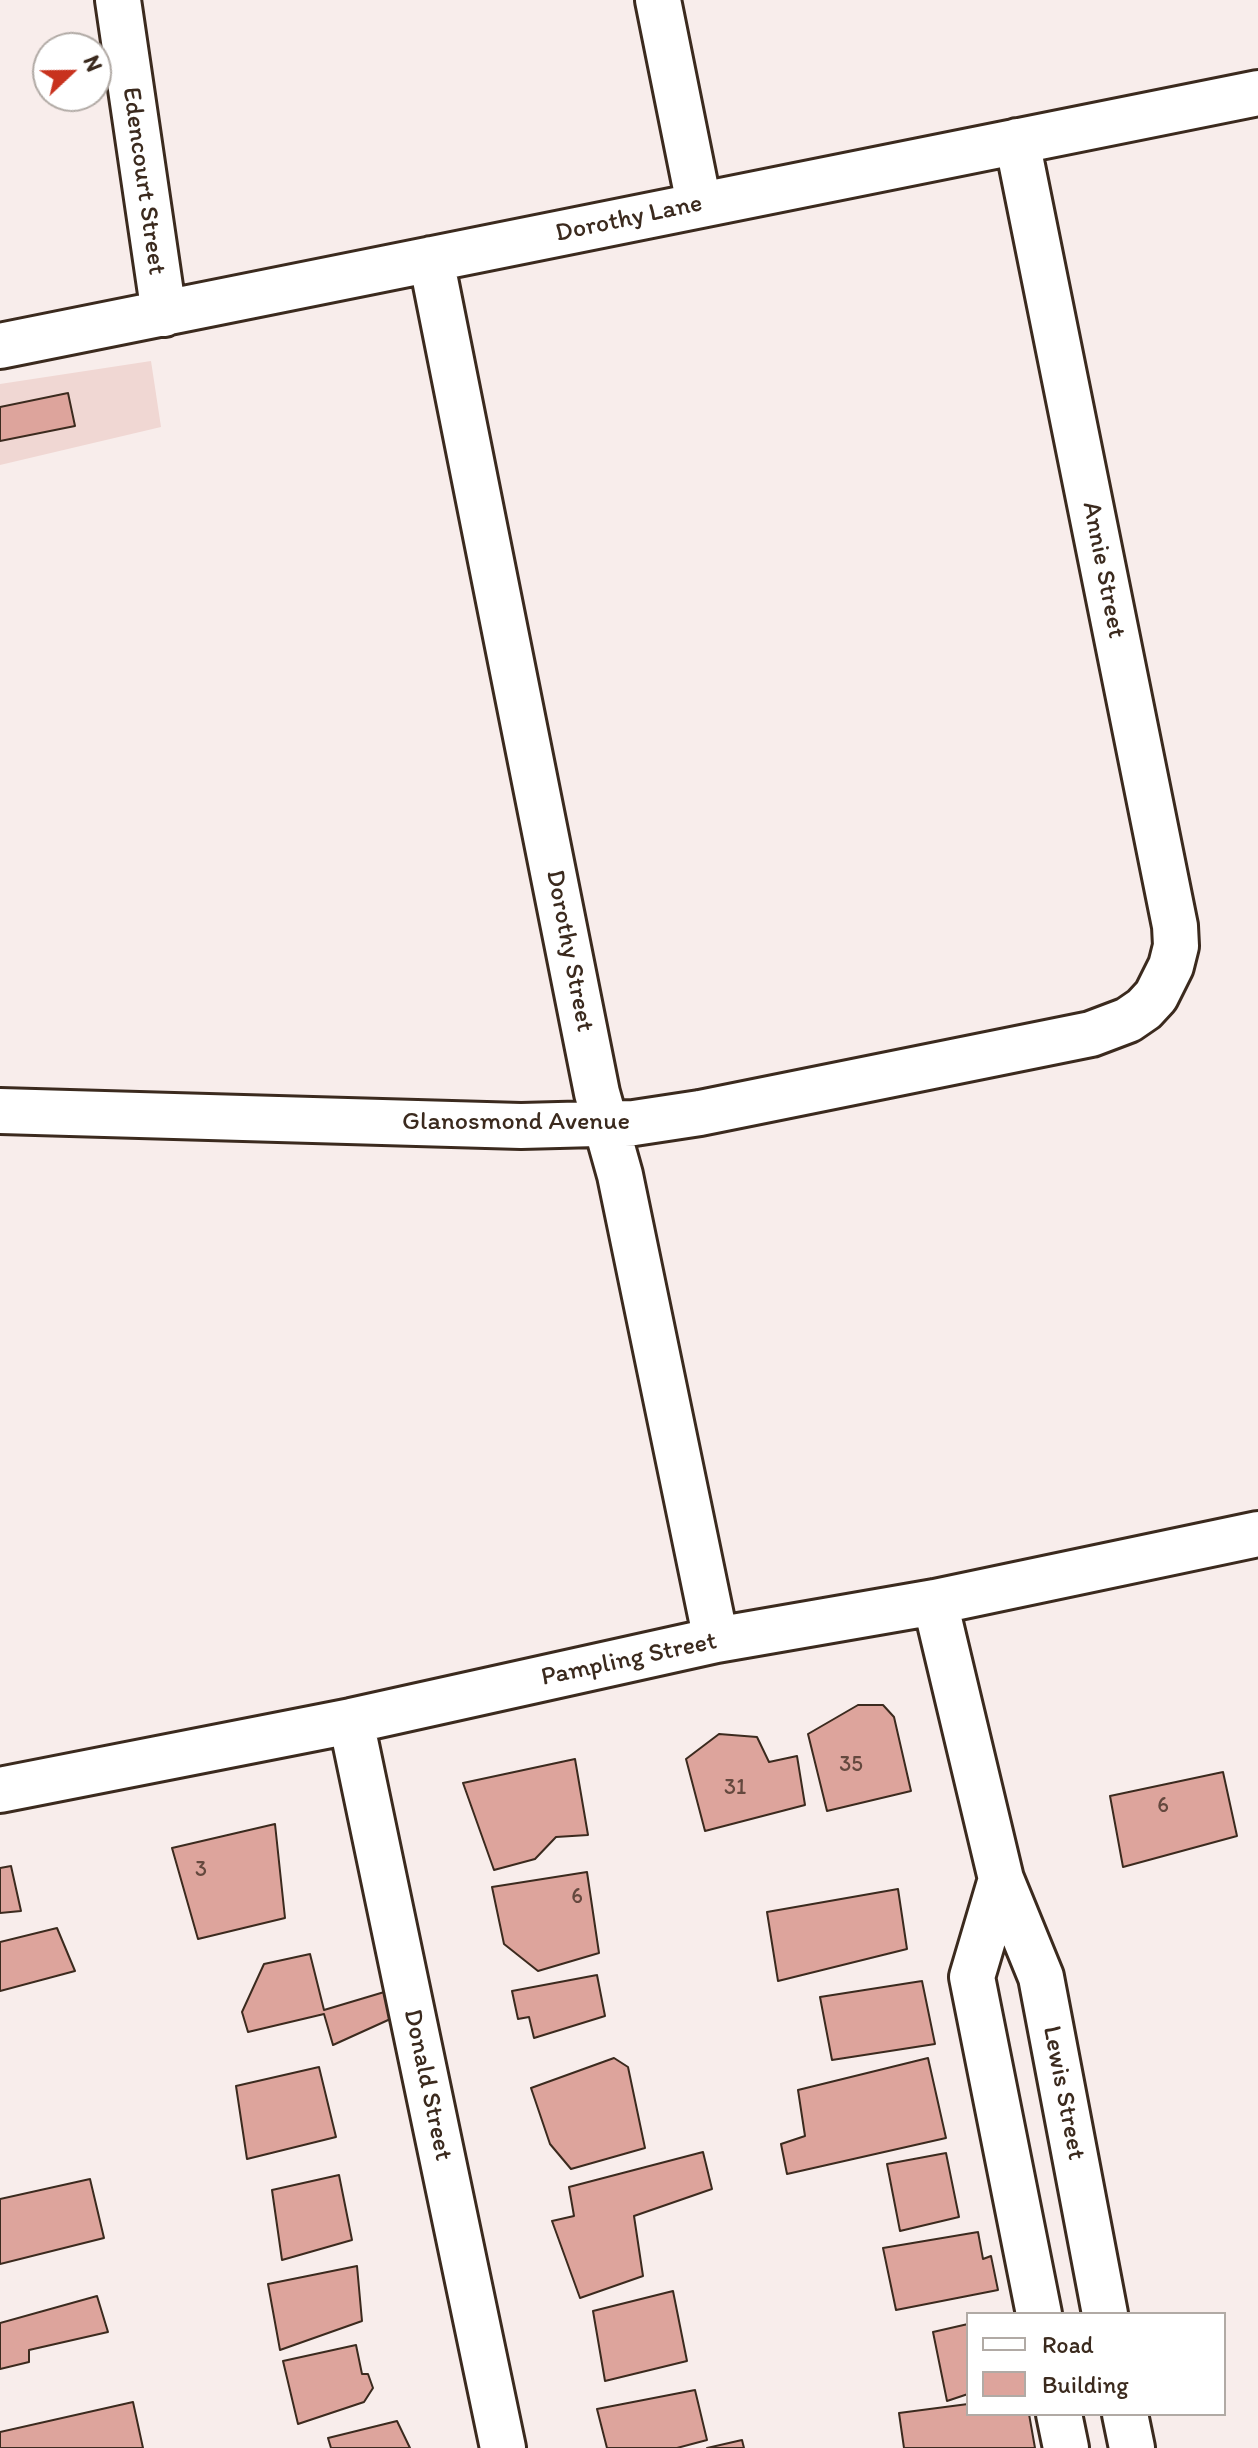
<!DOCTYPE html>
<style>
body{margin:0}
#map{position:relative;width:1258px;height:2448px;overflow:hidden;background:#f8edeb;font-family:Itim,sans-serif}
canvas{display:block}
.legend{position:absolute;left:966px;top:2312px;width:260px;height:104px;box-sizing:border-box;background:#fff;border:2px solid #b1aaa5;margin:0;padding:10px 14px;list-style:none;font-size:24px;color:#3b2a1e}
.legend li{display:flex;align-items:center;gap:16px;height:40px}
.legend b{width:40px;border:2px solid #b1aaa5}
.north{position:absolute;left:32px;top:32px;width:80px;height:80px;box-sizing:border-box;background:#fff;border:2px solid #b1aaa5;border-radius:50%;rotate:68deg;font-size:22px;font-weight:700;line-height:32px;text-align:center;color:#3b2a1e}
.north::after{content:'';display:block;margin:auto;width:28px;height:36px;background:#c8321e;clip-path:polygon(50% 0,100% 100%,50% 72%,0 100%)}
</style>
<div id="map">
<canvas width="1258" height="2448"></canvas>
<ul class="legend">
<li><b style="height:10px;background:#fff"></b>Road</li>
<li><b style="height:22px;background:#dda49c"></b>Building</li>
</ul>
<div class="north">N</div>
</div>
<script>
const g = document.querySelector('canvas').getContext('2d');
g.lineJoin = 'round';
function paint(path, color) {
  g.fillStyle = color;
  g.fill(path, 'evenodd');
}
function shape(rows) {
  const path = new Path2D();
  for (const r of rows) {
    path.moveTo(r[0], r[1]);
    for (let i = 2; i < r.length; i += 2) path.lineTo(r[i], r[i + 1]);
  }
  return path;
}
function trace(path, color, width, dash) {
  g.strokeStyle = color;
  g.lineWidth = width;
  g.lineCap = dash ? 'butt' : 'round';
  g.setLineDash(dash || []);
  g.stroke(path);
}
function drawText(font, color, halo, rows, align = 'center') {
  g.font = font + ' Itim,sans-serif';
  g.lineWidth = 7;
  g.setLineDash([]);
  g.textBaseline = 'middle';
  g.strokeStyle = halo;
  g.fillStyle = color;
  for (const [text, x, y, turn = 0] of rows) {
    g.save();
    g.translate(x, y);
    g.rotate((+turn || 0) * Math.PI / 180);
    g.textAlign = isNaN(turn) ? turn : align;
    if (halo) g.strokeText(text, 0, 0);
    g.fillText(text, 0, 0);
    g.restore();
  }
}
paint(shape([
 [151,361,161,427,0,465,0,384]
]), '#f0d7d3');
const building = shape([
 [68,393,75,426,0,441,0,407,68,393],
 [858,1705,883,1705,894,1717,911,1791,827,1811,808,1734,858,1705],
 [719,1734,757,1737,769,1762,797,1756,805,1805,705,1831,686,1759,719,1734],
 [575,1759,588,1835,556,1837,535,1859,494,1870,463,1783,575,1759],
 [1223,1772,1237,1836,1123,1867,1110,1796,1223,1772],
 [275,1824,285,1918,198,1939,172,1848,275,1824],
 [11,1866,21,1911,0,1913,0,1868,11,1866],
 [587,1872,599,1953,538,1971,504,1944,492,1887,587,1872],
 [898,1889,907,1949,778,1981,767,1912,898,1889],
 [57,1928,75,1971,0,1991,0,1942,57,1928],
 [310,1954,324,2010,391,1990,397,2016,333,2045,324,2014,248,2032,242,2012,264,1964,310,1954],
 [597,1975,605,2016,534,2038,529,2017,518,2019,512,1991,597,1975],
 [922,1981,935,2044,832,2060,820,1997,922,1981],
 [614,2058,628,2067,645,2148,571,2169,550,2144,531,2088,614,2058],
 [928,2058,946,2138,787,2174,781,2144,805,2136,798,2090,928,2058],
 [319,2067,336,2137,247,2159,236,2086,319,2067],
 [703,2152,712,2189,634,2216,643,2276,580,2298,552,2221,574,2216,569,2187,703,2152],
 [946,2153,959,2217,900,2231,887,2164,946,2153],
 [339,2175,352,2240,282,2260,272,2190,339,2175],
 [90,2179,104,2238,0,2264,0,2199,90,2179],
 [978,2232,983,2259,991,2256,998,2290,896,2310,883,2248,978,2232],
 [357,2266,362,2321,280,2350,268,2284,357,2266],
 [673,2291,687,2361,605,2381,593,2311,673,2291],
 [97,2296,108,2332,29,2350,29,2362,0,2369,0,2323,97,2296],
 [968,2324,968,2394,947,2401,933,2332,968,2324],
 [356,2345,362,2374,368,2374,373,2388,364,2402,298,2424,283,2361,356,2345],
 [695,2390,707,2440,677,2448,607,2448,597,2409,695,2390],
 [133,2402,143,2448,0,2448,0,2432,133,2402],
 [968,2404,968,2414,1029,2414,1035,2448,904,2448,899,2413,968,2404],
 [397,2421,410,2448,331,2448,328,2438,397,2421],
 [742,2440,744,2448,707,2448,742,2440]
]);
paint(building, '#dda49c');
trace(building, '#3b2a1e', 2);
const minor = shape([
 [118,0,164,314],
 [658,0,699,204],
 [431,259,597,1093,620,1175,716,1640],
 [0,346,1258,93],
 [0,1111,521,1126,634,1123,700,1113,1091,1034,1128,1020,1144,1009,1156,996,1171,966,1176,946,1175,926,1017,141],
 [935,1602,1001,1879,1041,1977,1105,2314],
 [351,1721,503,2448],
 [0,1790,351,1721,716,1640,935,1602,1258,1534],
 [1001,1879,972,1977,1039,2314],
 [1059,2414,1066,2448],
 [1125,2414,1132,2448]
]);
trace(minor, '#3b2a1e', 50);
trace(minor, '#fff', 44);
drawText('22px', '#64483e', null, [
 ["35",851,1765],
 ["31",735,1788],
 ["6",1163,1806],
 ["3",201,1870],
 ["6",577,1897]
]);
drawText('26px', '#3b2a1e', '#fff', [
 ["Edencourt Street",143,181,82],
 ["Dorothy Lane",629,219,-12],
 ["Annie Street",1103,570,79],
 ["Dorothy Street",569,951,79],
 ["Glanosmond Avenue",516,1122],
 ["Pampling Street",629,1660,-12],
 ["Donald Street",427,2085,78],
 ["Lewis Street",1063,2093,79]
]);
</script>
